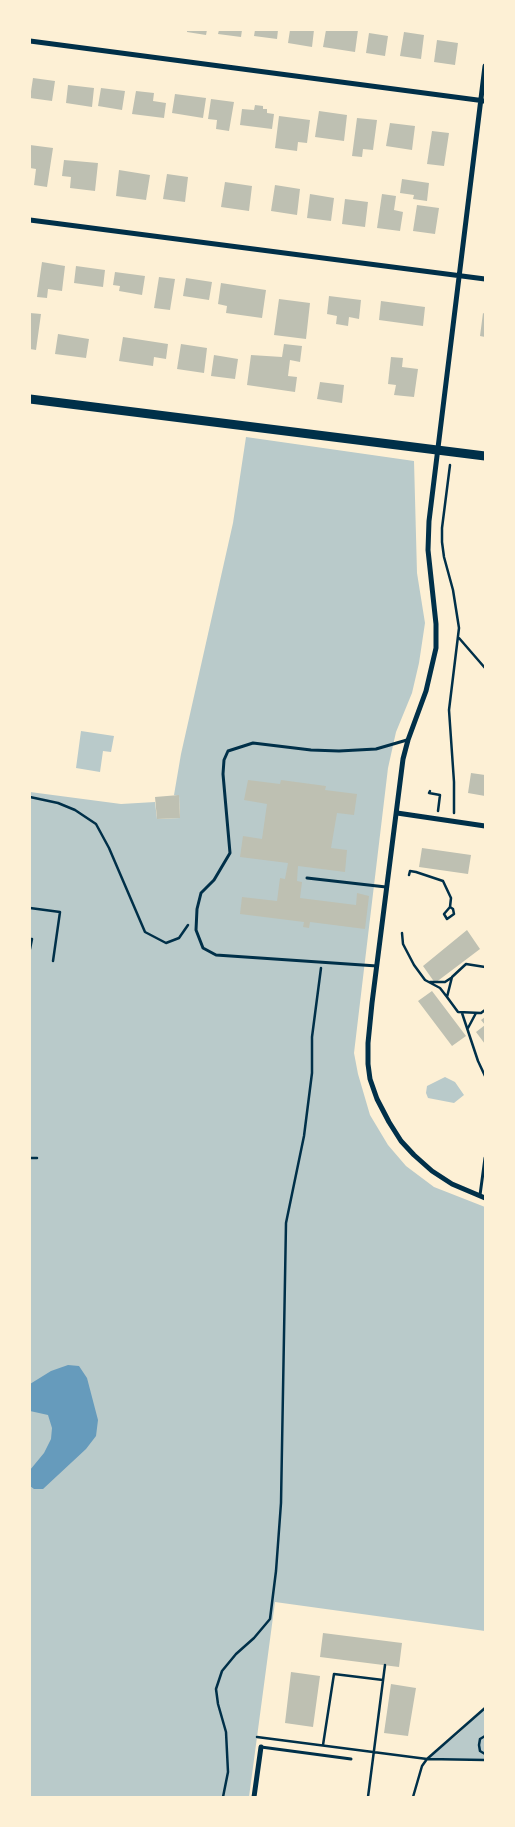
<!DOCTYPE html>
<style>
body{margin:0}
#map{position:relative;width:515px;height:1827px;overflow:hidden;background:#fdf0d5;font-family:"Noto Sans",sans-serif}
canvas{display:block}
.frame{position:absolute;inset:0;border:31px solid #fdf0d5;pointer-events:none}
</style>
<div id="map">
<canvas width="515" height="1827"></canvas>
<div class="frame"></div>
</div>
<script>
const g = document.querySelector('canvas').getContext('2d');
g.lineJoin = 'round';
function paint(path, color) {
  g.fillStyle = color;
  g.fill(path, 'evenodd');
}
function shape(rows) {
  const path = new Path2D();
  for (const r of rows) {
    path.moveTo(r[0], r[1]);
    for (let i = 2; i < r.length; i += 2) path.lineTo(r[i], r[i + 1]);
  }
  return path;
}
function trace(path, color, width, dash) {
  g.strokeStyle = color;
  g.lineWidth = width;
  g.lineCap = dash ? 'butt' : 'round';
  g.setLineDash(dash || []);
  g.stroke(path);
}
paint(shape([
 [246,437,414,461,417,573,425,623,419,663,412,693,396,732,388,768,354,1053,358,1074,370,1115,388,1145,406,1166,434,1187,485,1207,485,1631,275,1602,249,1797,30,1797,30,792,121,804,155,802,157,819,180,818,179,796,174,795,181,754,233,523],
 [81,731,114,736,111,752,103,751,100,772,76,768],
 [445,1077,455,1082,464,1095,454,1103,428,1098,426,1093,427,1086],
 [485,1708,485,1760,427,1759,458,1734]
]), '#b9caca');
paint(shape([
 [68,1365,79,1366,87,1378,98,1420,96,1436,86,1449,43,1489,34,1489,30,1486,30,1470,44,1453,51,1439,52,1428,48,1415,30,1411,30,1384,51,1371]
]), '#669bbc');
paint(shape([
 [187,30,207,30,206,35,187,32],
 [219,30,242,30,241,37,218,34],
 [255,30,278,30,277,39,254,36],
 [290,30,314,30,312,47,288,43],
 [326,30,358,30,355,52,323,47],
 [404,32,424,35,421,59,400,56],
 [369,33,388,36,385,56,366,53],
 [437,40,458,43,455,65,434,62],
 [33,78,55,81,52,101,30,98],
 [68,85,94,88,92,107,66,103],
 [101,88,125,91,122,110,98,106],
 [136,91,154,93,153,101,166,103,164,118,132,114],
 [175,94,206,98,203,118,172,113],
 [211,99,234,102,229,131,216,129,217,120,208,119],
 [255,105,263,106,263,109,267,109,267,113,274,114,272,129,240,125,242,109,254,110],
 [319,111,347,115,344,141,315,137],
 [279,116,310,120,307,143,298,142,297,151,275,148],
 [357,118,377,120,373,150,363,149,362,157,352,156],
 [390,123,415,126,412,150,386,146],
 [432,131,449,133,444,166,427,164],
 [30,145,53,148,47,187,34,185,36,169,30,168],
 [64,160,98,163,95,191,70,188,71,177,62,176],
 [119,170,150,175,146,200,116,196],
 [167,174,188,177,185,202,163,199],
 [402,179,429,183,427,201,413,199,414,195,400,193],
 [225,182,252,186,249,211,221,207],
 [275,185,300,189,297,215,271,211],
 [310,194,334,198,331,221,307,218],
 [382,194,396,196,394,210,403,212,400,231,377,228],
 [345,199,368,202,365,227,342,224],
 [417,205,439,208,435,234,413,231],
 [42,262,65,266,62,291,48,289,47,298,37,297],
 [76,266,105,270,103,287,74,283],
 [115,272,145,276,142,295,119,291,120,286,113,285],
 [159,277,175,279,170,310,154,308],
 [186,278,212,282,209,300,183,296],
 [221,283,266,290,262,318,226,313,227,306,218,304],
 [329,296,361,300,359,319,349,317,348,326,336,324,337,316,327,314],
 [279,299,310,303,306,339,274,335],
 [381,301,425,307,423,326,379,320],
 [30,313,41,314,36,350,30,349],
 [483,313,485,314,485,337,480,336],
 [58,334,89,339,86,358,55,354],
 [123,337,168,344,166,359,154,357,153,366,119,361],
 [181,344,207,348,204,373,177,369],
 [284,344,302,346,300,362,290,360,288,376,297,377,295,392,247,385,251,355,282,357],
 [214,355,238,359,235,379,211,376],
 [391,357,403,358,402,367,418,369,414,397,394,395,396,385,388,384],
 [320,382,344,385,342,403,317,399],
 [471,773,485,775,485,796,468,793],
 [248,780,280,784,281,780,326,786,325,790,357,794,354,815,337,813,331,848,347,850,345,872,298,866,297,881,302,882,300,898,356,905,357,893,369,896,365,929,310,922,309,928,303,927,304,922,240,914,242,897,277,901,280,878,285,879,288,863,240,857,243,836,262,839,267,804,244,800],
 [179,795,180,818,157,819,155,797],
 [422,848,471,855,468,874,419,867],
 [467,930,480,949,435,983,423,966],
 [432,991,466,1036,452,1046,418,1001],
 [485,1017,485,1044,476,1032,485,1025,481,1020],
 [323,1633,402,1643,399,1667,320,1657],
 [291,1672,320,1676,313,1727,285,1723],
 [391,1684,416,1688,408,1736,384,1733]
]), '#bec0b2');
trace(shape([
 [450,465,442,528,442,542,444,557,453,590,459,628,449,710,454,782,454,813],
 [459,638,485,668],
 [430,791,429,793,440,795,438,811],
 [30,797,58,803,75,810,96,824,109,848,145,932,166,943,179,938,188,925],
 [409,875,410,871,416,872,443,881,451,898,450,907,444,914,447,919,454,914,453,909,450,907],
 [30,908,60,912,53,961],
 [402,933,403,944,414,965,425,980,440,988,447,997],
 [30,939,32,939,30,949],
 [485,967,466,964,452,977,447,997,458,1012,481,1013,485,1010],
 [430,982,445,982,451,978],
 [462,1013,478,1061,485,1076],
 [468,1028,476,1013],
 [30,1158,37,1158],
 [485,1736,480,1739,479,1745,480,1751,485,1754],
 [257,1737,427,1759,485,1708],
 [323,1745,334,1674,383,1680],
 [223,1797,228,1772,226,1732,218,1704,216,1689,222,1671,236,1654,254,1638,270,1619,276,1571,281,1503,286,1223,304,1136,312,1073,312,1037,321,968],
 [368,1797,385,1665],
 [413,1797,422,1766,427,1759,485,1760]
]), '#003049', 2.5);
trace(shape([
 [307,878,386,887],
 [377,966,216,955,203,948,196,930,197,909,201,893,214,880,230,853,223,774,224,760,228,751,253,743,311,750,339,751,376,749,407,740],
 [480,1195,485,1158],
 [261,1747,351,1759]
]), '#003049', 3);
trace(shape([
 [30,41,485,101],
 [485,66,429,521,428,550,436,624,436,648,426,691,408,740,403,759,372,1003,368,1043,368,1064,370,1079,377,1099,389,1122,401,1141,414,1155,432,1171,452,1184,485,1198],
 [30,220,485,279],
 [397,813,485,826],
 [254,1797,261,1747]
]), '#003049', 5);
trace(shape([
 [30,399,485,456]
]), '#003049', 9);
</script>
